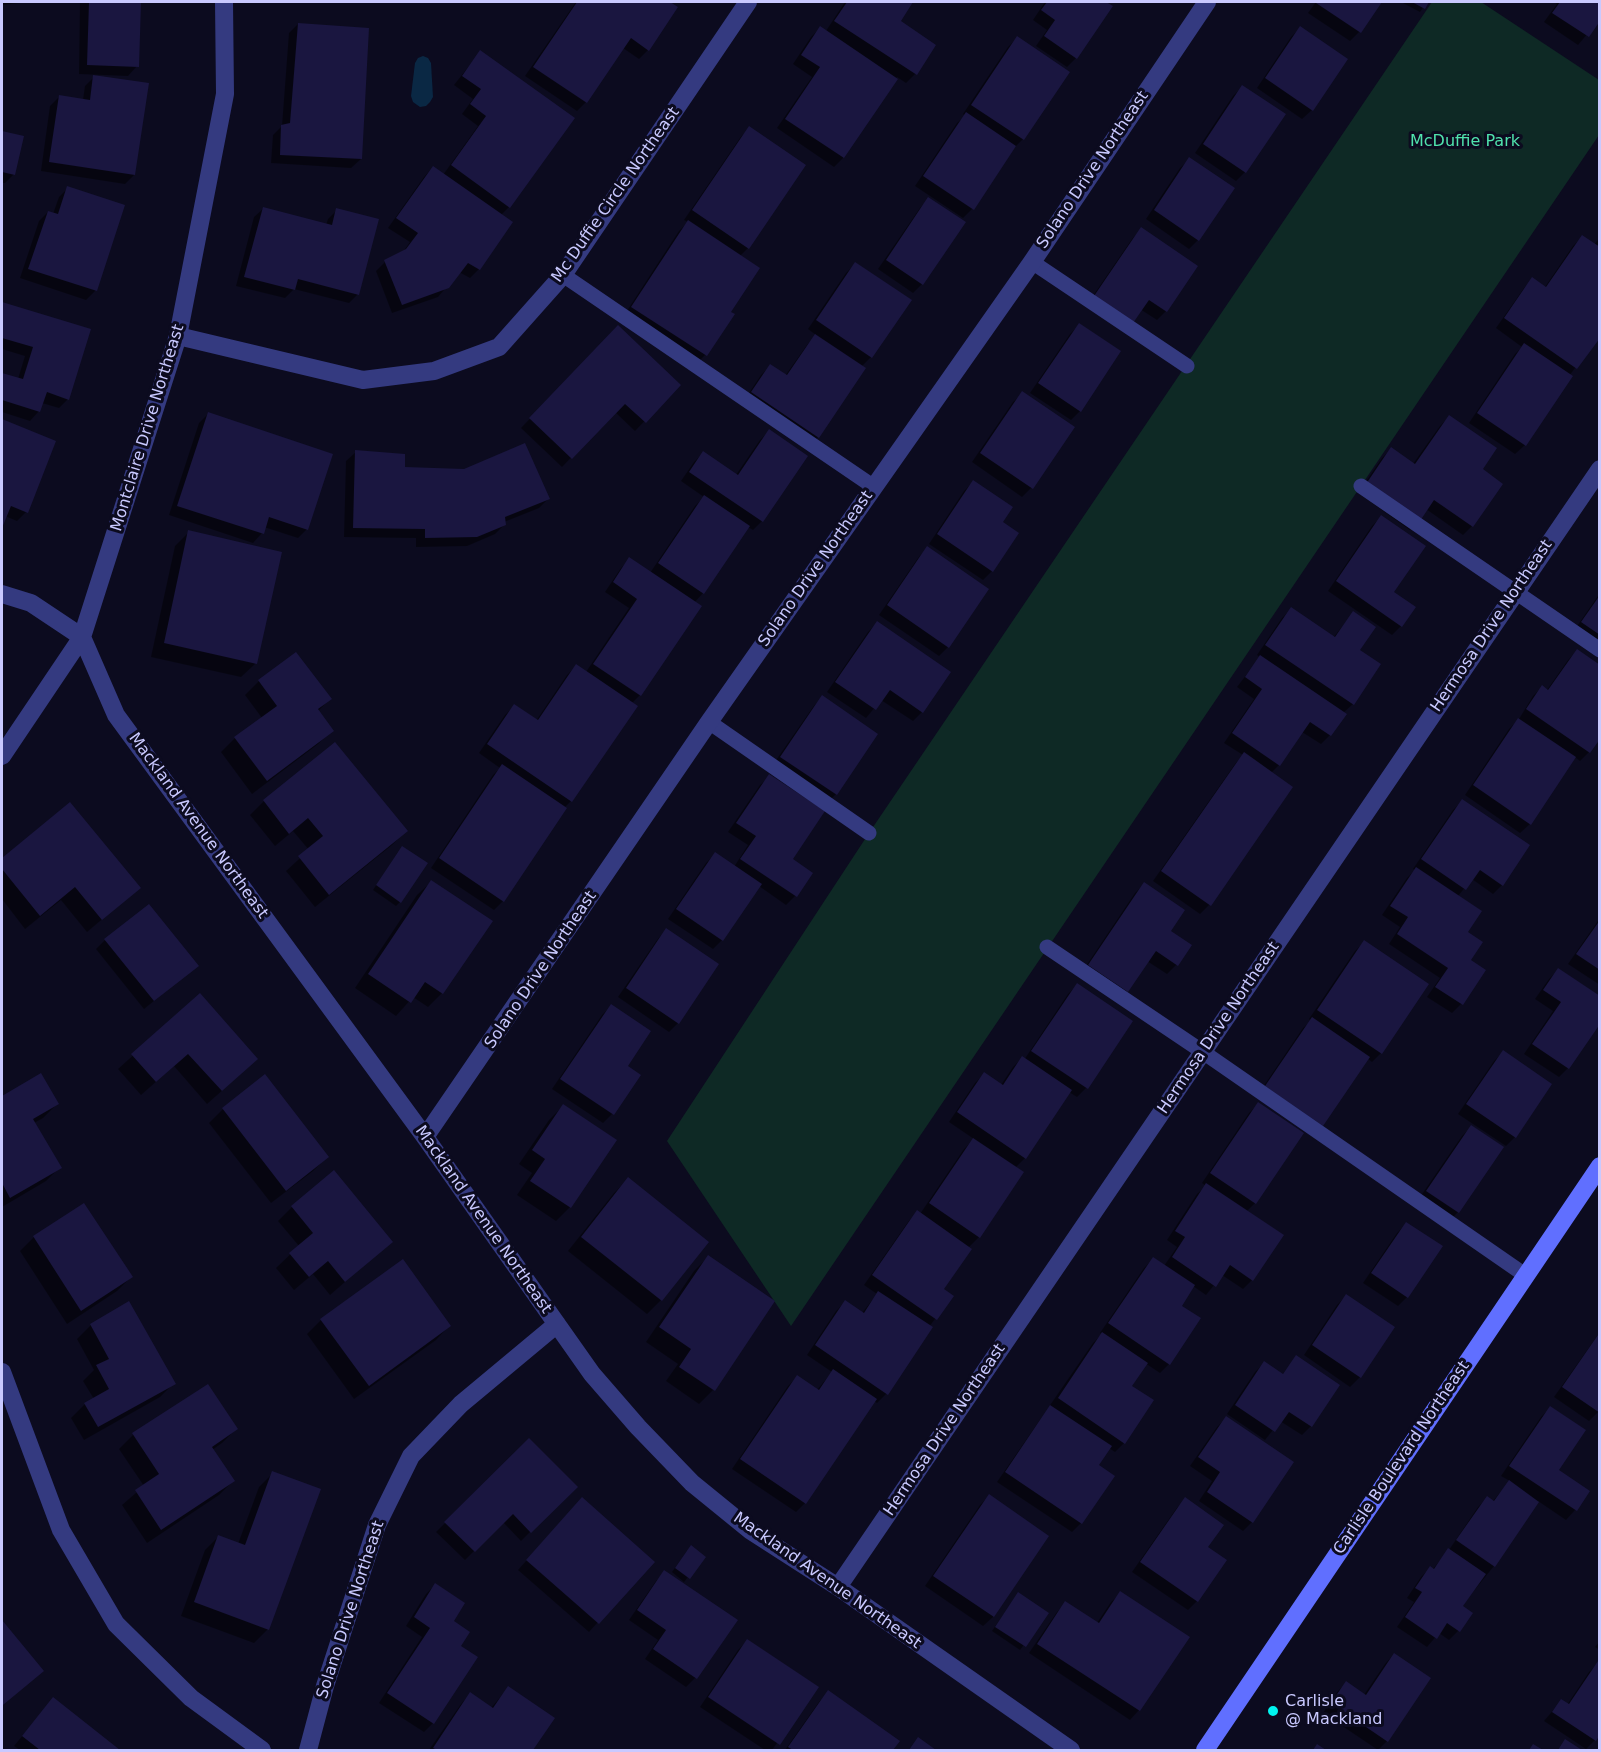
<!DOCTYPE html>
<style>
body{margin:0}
#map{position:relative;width:1601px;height:1752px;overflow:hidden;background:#0c0b1f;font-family:"DejaVu Sans",sans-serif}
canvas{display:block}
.frame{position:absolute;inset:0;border:3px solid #c9c9ff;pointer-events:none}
</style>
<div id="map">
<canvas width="1601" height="1752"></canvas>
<div class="frame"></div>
</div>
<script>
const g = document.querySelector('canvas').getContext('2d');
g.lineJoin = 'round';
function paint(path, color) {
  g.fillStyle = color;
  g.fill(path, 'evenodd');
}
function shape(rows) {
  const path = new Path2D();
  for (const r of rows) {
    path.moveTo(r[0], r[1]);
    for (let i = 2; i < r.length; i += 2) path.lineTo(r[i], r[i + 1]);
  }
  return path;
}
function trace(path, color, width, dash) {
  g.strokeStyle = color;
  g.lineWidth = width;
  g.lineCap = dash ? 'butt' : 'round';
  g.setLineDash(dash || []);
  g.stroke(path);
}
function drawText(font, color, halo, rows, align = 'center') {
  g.font = font + ' "DejaVu Sans",sans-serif';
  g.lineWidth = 6;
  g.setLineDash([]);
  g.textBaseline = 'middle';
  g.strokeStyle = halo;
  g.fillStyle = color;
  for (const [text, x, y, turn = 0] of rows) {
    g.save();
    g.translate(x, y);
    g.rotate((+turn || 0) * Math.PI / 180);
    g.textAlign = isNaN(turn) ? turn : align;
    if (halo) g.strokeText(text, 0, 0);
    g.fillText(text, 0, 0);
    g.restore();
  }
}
paint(shape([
 [1432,2,1481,2,1599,80,1599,135,791,1326,667,1141,869,833]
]), '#0e2925');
paint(shape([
 [423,56,428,58,431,63,433,97,430,102,426,106,420,107,413,102,411,96,415,63,418,58]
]), '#0a2844');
paint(shape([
 [2,2,29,2,2,5],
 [80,2,139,2,137,66,128,76,79,74],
 [576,2,667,2,676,8,648,50,639,59,623,48,586,102,577,111,525,76],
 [845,2,912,2,898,22,934,45,915,74,906,83,897,77,843,158,834,167,777,128,812,77,793,64,811,37,820,28,826,31],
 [1045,2,1103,2,1110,6,1076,58,1067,67,1036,46,1047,30,1033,20],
 [1316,2,1380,2,1359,32,1350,41,1308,13],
 [1401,2,1427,2,1420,12],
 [1554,2,1600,2,1600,19,1578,45,1544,22,1557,4],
 [298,24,361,159,351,168,271,163,273,135,282,126,289,33],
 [1300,28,1312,110,1302,119,1257,88,1291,37],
 [1017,38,1068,72,1023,139,1013,149,972,209,963,218,915,186,957,123,965,116,963,114,1008,47],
 [480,52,509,207,501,215,479,269,470,278,459,272,438,297,392,313,376,271,385,262,403,252,410,242,388,228,424,177,433,167,443,175,478,126,462,114,473,99,454,85],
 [96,75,134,175,125,184,41,171,50,106,60,96,83,100,85,86],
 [1242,87,1245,172,1236,181,1195,153,1233,96],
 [749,128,748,248,740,256,729,312,733,315,705,355,696,364,623,317,679,231,688,222,684,220,740,138],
 [2,132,22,137,14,174,5,183,2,183],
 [1190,159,1198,240,1189,249,1146,219,1180,168],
 [68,188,123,206,95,291,86,300,20,278,39,221,48,212,53,214,59,197],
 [929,199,922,284,913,293,878,269,920,208],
 [264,208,326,225,328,219,337,210,358,294,349,303,294,289,285,298,236,286,254,217],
 [1141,229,1196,267,1166,311,1157,320,1140,309,1086,306,1132,239],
 [1582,237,1594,245,1600,237,1600,335,1569,376,1571,377,1525,445,1515,454,1469,423,1515,354,1522,347,1496,328,1524,288,1533,279,1545,287,1573,246],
 [855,264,871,357,861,367,818,437,809,446,743,402,761,375,770,366,785,376,807,345,816,335,808,329,846,273],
 [2,303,89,330,68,399,59,408,42,403,39,411,30,421,2,412,2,374,18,379,25,356,2,349],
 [1079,325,1080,411,1071,420,1030,393,1070,334],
 [618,327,679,385,635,431,615,412,562,467,521,428],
 [1023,393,1031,488,1022,497,972,462,1013,402],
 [208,414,307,529,298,538,264,527,262,533,253,543,169,515,199,423],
 [1449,417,1481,470,1472,526,1463,535,1426,509,1410,530,1358,493,1382,458,1391,449,1413,464,1440,426],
 [2,421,54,442,26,512,17,521,5,516,2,524],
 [769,431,762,521,753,530,748,527,703,593,694,603,700,606,640,695,631,704,571,801,564,808,503,901,494,910,431,868,493,775,500,768,479,753,505,715,514,706,536,721,567,675,576,666,586,672,629,608,605,592,621,568,630,559,650,573,695,506,704,497,681,481,694,462,703,453,736,475,760,440],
 [356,452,403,469,464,471,548,499,539,508,504,522,504,525,495,534,467,546,416,547,416,538,344,537,346,461],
 [973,482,1001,523,992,571,983,580,929,544,964,491],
 [1381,517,1392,593,1401,626,1392,635,1328,591,1372,526],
 [189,532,255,664,241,677,151,657,175,546],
 [927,548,948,647,939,656,879,615,918,558],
 [1600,593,1600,650,1573,632],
 [1291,609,1333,638,1353,613,1358,650,1379,664,1353,704,1343,713,1345,714,1330,735,1321,744,1302,732,1279,765,1271,773,1291,788,1209,905,1200,914,1153,881,1235,764,1243,755,1224,743,1254,699,1237,687,1260,657,1257,655,1282,618],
 [877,623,922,712,913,721,881,700,866,718,827,692,868,632],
 [1577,651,1589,752,1580,761,1575,757,1530,824,1520,833,1465,795,1509,729,1519,719,1533,696,1542,687,1547,690,1568,660],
 [296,654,330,699,318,711,332,730,318,744,252,794,221,752,235,738,262,718,245,695,259,681],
 [822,697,836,794,827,803,772,766,813,707],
 [335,744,406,831,392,845,315,907,286,871,309,850,293,831,275,846,250,815,264,801],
 [770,776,791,860,811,873,795,896,786,905,759,886,722,940,713,949,668,919,706,863,715,854,734,867,748,845,728,832,760,785],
 [1462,801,1502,885,1493,894,1472,879,1458,896,1466,932,1469,961,1484,970,1461,1004,1452,1013,1427,997,1440,978,1389,944,1400,927,1382,915,1407,878,1415,870,1413,869,1453,810],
 [70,804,139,888,87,932,61,900,25,929,2,899,2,860],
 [398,852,400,902,396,906,373,890],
 [431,882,442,993,428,1007,413,997,396,1016,355,988,417,895],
 [1144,884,1169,931,1190,946,1176,965,1167,974,1147,961,1127,991,1118,1000,1080,975,1135,893],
 [1600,918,1600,985,1568,964],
 [666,930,678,1023,669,1032,618,997,657,940],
 [105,940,197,966,144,1009,96,949],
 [1364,942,1381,1053,1372,1062,1367,1058,1257,1096,1303,1028,1311,1021,1309,1019,1355,951],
 [1558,970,1568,1068,1559,1077,1524,1054,1553,1011,1535,999,1549,979],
 [1077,985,1131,1022,1086,1088,1077,1097,1069,1092,1025,1158,1015,1168,979,1237,968,1248,942,1290,952,1296,929,1327,886,1394,877,1403,874,1401,805,1503,796,1512,732,1469,788,1386,797,1377,817,1390,832,1372,807,1355,836,1311,845,1302,862,1313,877,1294,864,1285,908,1222,917,1212,920,1214,964,1149,974,1139,949,1122,975,1083,984,1074,1001,1085,1013,1067,1022,1058,1024,1060,1068,994],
 [200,995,242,1073,207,1104,174,1066,141,1095,118,1069],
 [611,1006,625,1066,612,1114,603,1123,552,1089,602,1015],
 [1503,1052,1515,1137,1506,1146,1458,1114,1494,1061],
 [40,1075,57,1104,43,1118,34,1123,60,1167,46,1181,2,1207,2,1097],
 [265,1077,327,1157,313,1171,271,1203,209,1123,223,1109],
 [1258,1104,1302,1133,1255,1203,1246,1212,1252,1280,1243,1289,1222,1275,1206,1295,1193,1286,1180,1306,1169,1364,1160,1373,1145,1363,1130,1386,1124,1443,1115,1452,1109,1448,1097,1466,1081,1523,1072,1532,997,1482,1093,1343,1102,1334,1100,1333,1144,1268,1153,1259,1164,1266,1177,1247,1167,1240,1197,1194,1206,1186,1202,1183,1249,1113],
 [563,1106,615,1141,570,1207,556,1221,517,1195,532,1173,519,1164,549,1120],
 [1471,1127,1458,1212,1449,1221,1418,1200,1462,1136],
 [628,1179,707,1242,661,1300,647,1314,568,1251,614,1193],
 [84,1205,131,1277,117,1291,67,1324,20,1251,34,1237],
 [292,1207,391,1242,330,1295,313,1274,294,1290,276,1268,299,1246,278,1221],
 [1406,1224,1407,1297,1398,1306,1363,1283,1397,1233],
 [708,1257,713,1390,699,1404,666,1381,678,1364,646,1342,694,1271],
 [1346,1296,1393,1328,1360,1377,1350,1387,1304,1355,1337,1305],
 [321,1320,449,1326,436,1340,354,1399,307,1334],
 [91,1325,174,1383,160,1397,84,1440,71,1418,85,1404,94,1399,83,1381,94,1370,77,1339],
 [1600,1332,1600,1410,1589,1421,1554,1397],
 [1296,1357,1338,1386,1311,1426,1302,1435,1280,1421,1265,1440,1227,1414,1255,1372,1264,1363,1282,1375],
 [1550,1408,1557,1470,1588,1491,1575,1510,1566,1520,1538,1501,1494,1566,1461,1607,1471,1614,1458,1631,1449,1640,1439,1633,1427,1647,1397,1627,1414,1602,1407,1598,1421,1577,1430,1568,1432,1570,1449,1550,1478,1507,1487,1498,1492,1502,1510,1481,1501,1476,1541,1417],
 [1226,1418,1252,1522,1243,1531,1199,1501,1212,1481,1190,1466,1217,1427],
 [236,1429,222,1443,212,1450,233,1481,219,1495,147,1543,122,1505,144,1486,119,1449,133,1435],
 [529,1440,575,1487,521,1541,503,1522,465,1560,436,1532],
 [273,1473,268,1629,254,1643,181,1616,205,1550,219,1536,238,1544,259,1487],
 [989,1496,1047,1536,993,1617,983,1626,925,1586,980,1505],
 [1185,1499,1206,1547,1197,1601,1188,1610,1132,1572,1176,1509],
 [573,1508,652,1562,589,1632,518,1570],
 [687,1551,704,1557,684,1582,672,1572],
 [665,1572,736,1620,695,1678,686,1687,645,1659,658,1640,629,1620,656,1581],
 [435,1585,452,1622,459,1646,433,1723,424,1732,379,1703,422,1637,406,1626,426,1594],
 [1121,1593,1188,1637,1139,1710,1130,1720,1029,1653,1057,1612,1066,1603,1097,1623,1111,1602],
 [1014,1599,1047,1613,1020,1650,992,1631],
 [2,1622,42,1671,2,1706],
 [747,1641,817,1688,772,1750,765,1750,700,1707,738,1650],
 [1600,1641,1600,1650,1595,1647],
 [1394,1654,1387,1741,1378,1750,1323,1713,1337,1692,1346,1683,1364,1695,1385,1664],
 [1598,1663,1595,1740,1586,1749,1544,1721,1561,1701,1567,1705,1589,1672],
 [508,1688,553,1718,531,1750,429,1750,461,1704,470,1694,491,1708],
 [828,1692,898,1741,892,1750,785,1750,819,1702],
 [53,1699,118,1750,20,1750,14,1746]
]), '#0007');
paint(shape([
 [89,2,141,2,139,67,87,65],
 [577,2,670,2,678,7,649,51,631,38,587,103,533,67],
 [847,2,913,2,901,21,936,45,917,75,834,21],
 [1047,2,1106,2,1113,6,1077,59,1044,36,1055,20,1041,10],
 [1318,2,1382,2,1361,33,1316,3],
 [1412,2,1429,2,1425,9],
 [1560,2,1600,2,1600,21,1589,37,1552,13],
 [298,23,369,28,362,159,280,155,281,125,290,123],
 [820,26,898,79,844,158,785,119,820,67,801,55],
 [1300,26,1348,59,1313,111,1265,78],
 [1017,36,1070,72,1024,140,971,105],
 [480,50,575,118,510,208,451,165,486,116,470,104,481,89,462,76],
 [93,75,149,83,135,175,49,162,59,95,90,100],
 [1242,85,1286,114,1246,173,1203,144],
 [966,112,1016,146,974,210,923,176],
 [749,126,806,165,749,249,692,210],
 [2,131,24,136,15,175,2,172],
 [1189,157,1235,188,1199,241,1154,210],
 [433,166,513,222,480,270,468,263,449,288,402,305,384,260,406,249,418,233,396,218],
 [67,186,125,205,97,291,28,269,48,211,58,214],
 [928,197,966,222,923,285,886,260],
 [263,207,332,225,336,208,379,219,359,295,298,279,295,290,244,277],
 [688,220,760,268,731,312,735,314,707,356,631,307],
 [1141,227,1198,266,1167,312,1149,300,1133,323,1094,296],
 [1582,235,1600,247,1600,338,1577,369,1504,318,1532,277,1546,287],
 [855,262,912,300,872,358,816,320],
 [2,302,91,329,69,400,47,392,40,412,2,400,2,373,23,379,33,347,2,338],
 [1079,323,1121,351,1081,412,1038,383],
 [618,325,681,385,646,423,625,404,572,459,529,418],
 [815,334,866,368,819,438,751,392,770,364,787,375],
 [1524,343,1573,376,1526,446,1477,413],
 [1022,391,1075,427,1033,489,980,453],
 [208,412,333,454,308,530,269,517,264,534,177,506],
 [1449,415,1497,448,1483,469,1503,484,1473,527,1434,500,1420,521,1366,484,1391,447,1415,464],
 [2,419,56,441,28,513,11,506,2,528],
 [769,429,808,456,763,522,689,472,703,451,738,475],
 [525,443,550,499,505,517,506,525,477,537,425,538,425,529,353,528,355,450,405,454,405,467,464,469],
 [973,480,1013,507,1003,522,1019,533,993,572,937,534],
 [704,495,750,526,704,594,658,563],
 [1381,515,1426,546,1394,592,1416,607,1402,627,1336,581],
 [188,530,282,552,257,664,164,643],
 [927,546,989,589,949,648,887,605],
 [629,557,702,606,641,696,593,664,637,599,613,582],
 [1600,595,1600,635,1581,622],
 [1291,607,1335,637,1353,611,1376,627,1360,650,1381,664,1354,705,1265,645],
 [877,621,951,672,923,713,890,690,876,710,835,682],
 [1577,649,1600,665,1600,739,1590,753,1526,709,1542,685,1548,690],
 [296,652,332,699,318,709,334,731,267,781,234,737,277,706,258,680],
 [1260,655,1347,714,1331,736,1310,722,1280,766,1232,733,1262,689,1245,677],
 [576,664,638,706,572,802,487,744,514,704,538,720],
 [822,695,878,734,837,795,780,757],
 [1518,718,1576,757,1531,825,1473,785],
 [335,742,408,831,329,895,298,856,323,836,308,818,289,834,263,800],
 [1244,752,1293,787,1211,906,1161,871],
 [502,764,567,808,504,902,439,858],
 [769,774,825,811,793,859,813,873,797,897,740,859,756,836,736,823],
 [1462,799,1530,845,1503,886,1480,870,1466,890,1421,859],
 [70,802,141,888,102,920,75,887,40,916,2,869,2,858],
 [402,846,428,863,401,903,376,885],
 [715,852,762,884,723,941,676,909],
 [1416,867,1482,911,1468,932,1483,942,1471,960,1486,970,1463,1005,1435,987,1448,968,1397,934,1408,917,1390,906],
 [431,880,493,921,443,994,425,982,411,1003,368,974],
 [1144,882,1185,910,1171,931,1192,945,1178,966,1156,951,1128,992,1088,965],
 [149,904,199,966,154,1001,104,939],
 [1600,920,1600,970,1576,954],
 [666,928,719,964,679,1024,626,988],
 [1364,940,1429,984,1382,1054,1317,1010],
 [1558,968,1600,996,1600,1024,1569,1069,1532,1044,1561,1002,1543,990],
 [1077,983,1133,1021,1088,1089,1031,1051],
 [200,993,258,1059,222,1091,188,1054,156,1082,131,1054],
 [611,1004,651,1031,628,1066,641,1075,614,1115,560,1079],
 [1312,1017,1370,1057,1323,1126,1265,1086],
 [1503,1050,1552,1084,1516,1138,1466,1104],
 [1022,1056,1072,1090,1026,1159,957,1112,984,1072,1003,1085],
 [41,1073,59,1104,33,1119,62,1168,10,1198,2,1183,2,1096],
 [265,1074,329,1157,286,1191,222,1108],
 [1258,1102,1304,1133,1256,1204,1210,1173],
 [563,1104,617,1140,571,1208,530,1181,545,1159,532,1150],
 [1471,1125,1504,1147,1459,1213,1426,1191],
 [973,1138,1024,1172,980,1238,929,1203],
 [334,1170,393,1242,345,1282,328,1261,309,1277,289,1253,313,1233,291,1206],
 [628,1177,709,1242,662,1301,581,1237],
 [1206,1183,1284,1235,1253,1281,1230,1265,1216,1287,1172,1257,1185,1237,1175,1231],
 [84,1203,133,1277,81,1311,33,1236],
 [917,1210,972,1249,944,1289,954,1296,937,1320,872,1275],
 [1406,1222,1443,1246,1408,1298,1371,1273],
 [708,1255,775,1301,715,1391,679,1367,691,1349,659,1327],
 [1153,1257,1195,1285,1182,1306,1201,1318,1170,1365,1108,1323],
 [403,1259,451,1326,369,1386,320,1319],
 [878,1291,933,1327,888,1395,815,1345,845,1300,864,1313],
 [1346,1294,1395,1327,1361,1378,1312,1345],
 [129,1301,176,1384,98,1427,84,1403,109,1389,96,1365,109,1359,90,1324],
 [1102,1332,1148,1363,1132,1386,1154,1400,1125,1444,1058,1398],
 [1600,1332,1600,1413,1562,1387],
 [1296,1355,1340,1385,1312,1427,1289,1412,1275,1432,1235,1405,1264,1361,1283,1374],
 [833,1369,877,1399,806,1504,740,1459,797,1375,819,1390],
 [208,1384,238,1429,212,1447,235,1481,161,1530,135,1490,159,1474,132,1433],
 [1050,1405,1112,1446,1099,1465,1115,1476,1082,1524,1005,1472],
 [1550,1406,1586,1430,1559,1470,1590,1491,1577,1511,1509,1466],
 [1226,1416,1294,1462,1253,1523,1207,1492,1220,1472,1198,1457],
 [529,1438,578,1487,531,1533,513,1514,475,1552,444,1522],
 [272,1471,321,1489,269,1630,194,1602,218,1535,245,1545],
 [1509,1480,1539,1502,1495,1567,1456,1540,1487,1496,1494,1501],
 [989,1494,1049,1536,994,1617,933,1576],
 [582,1497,655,1562,599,1624,526,1560],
 [1185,1497,1224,1525,1208,1547,1227,1560,1198,1602,1140,1562],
 [691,1545,706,1557,690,1579,675,1568],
 [1448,1548,1486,1574,1463,1606,1473,1613,1460,1632,1447,1623,1437,1639,1405,1617,1422,1592,1415,1588,1430,1566,1434,1569],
 [664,1570,738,1620,697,1679,653,1649,666,1630,637,1610],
 [435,1583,465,1603,454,1621,470,1632,461,1646,478,1657,434,1724,387,1693,430,1628,414,1617],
 [1120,1591,1190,1637,1140,1711,1037,1644,1065,1601,1099,1623],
 [1018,1592,1049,1613,1026,1647,995,1627],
 [2,1620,44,1671,3,1705,2,1703],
 [747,1639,819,1687,780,1745,708,1697],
 [1394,1653,1431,1678,1388,1742,1331,1703,1346,1681,1366,1695],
 [1598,1661,1600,1662,1600,1735,1596,1741,1552,1712,1561,1699,1569,1704],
 [508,1686,555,1718,533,1750,437,1750,433,1748,470,1692,493,1708],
 [828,1690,900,1741,893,1750,793,1750,788,1747],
 [53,1697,120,1750,40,1750,22,1736],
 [918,1737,936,1750,909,1750],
 [1565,1739,1582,1750,1558,1750],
 [1317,1744,1326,1750,1313,1750],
 [1533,1744,1543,1750,1529,1750]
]), '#1a1640');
trace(shape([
 [1032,262,1187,366],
 [563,275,874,487],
 [1361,486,1600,650],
 [709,722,869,833],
 [1047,947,1203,1052,1525,1275]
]), '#343a80', 15);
trace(shape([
 [178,336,363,380,434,371,499,347,563,275,748,2],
 [2,594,31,603,82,637,116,715,425,1137,592,1374,638,1427,692,1483,751,1531,838,1587,1071,1750],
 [2,756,82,637,178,336,225,94,224,2],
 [425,1137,709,722,1032,262,1207,2],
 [2,1372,61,1530,116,1624,191,1698,262,1750],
 [838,1587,1600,469],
 [308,1750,325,1686,377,1525,411,1456,461,1404,557,1324]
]), '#343a80', 18);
trace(shape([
 [1205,1750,1600,1166]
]), '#606fff', 18);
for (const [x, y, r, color] of [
 [1273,1711,6,"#00f4ef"]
]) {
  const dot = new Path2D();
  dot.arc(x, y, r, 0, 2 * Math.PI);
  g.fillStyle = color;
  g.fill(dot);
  trace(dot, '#0c0b1f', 2);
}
drawText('16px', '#50e3ad', '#0c0b1f', [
 ["McDuffie Park",1465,142]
]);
drawText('16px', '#c9c9ff', '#0c0b1f', [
 ["Solano Drive Northeast",1093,170,-56],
 ["Mc Duffie Circle Northeast",616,195,-55],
 ["Montclaire Drive Northeast",148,428,-73],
 ["Solano Drive Northeast",816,569,-55],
 ["Hermosa Drive Northeast",1492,626,-56],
 ["Mackland Avenue Northeast",198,826,54],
 ["Solano Drive Northeast",541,970,-56],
 ["Hermosa Drive Northeast",1219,1028,-56],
 ["Mackland Avenue Northeast",483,1220,55],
 ["Hermosa Drive Northeast",945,1430,-56],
 ["Carlisle Boulevard Northeast",1402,1458,-56],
 ["Mackland Avenue Northeast",827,1581,35],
 ["Solano Drive Northeast",351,1610,-72]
]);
drawText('16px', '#c9c9ff', '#0c0b1f', [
 ["Carlisle",1285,1702],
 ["@ Mackland",1285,1720]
], 'left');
</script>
